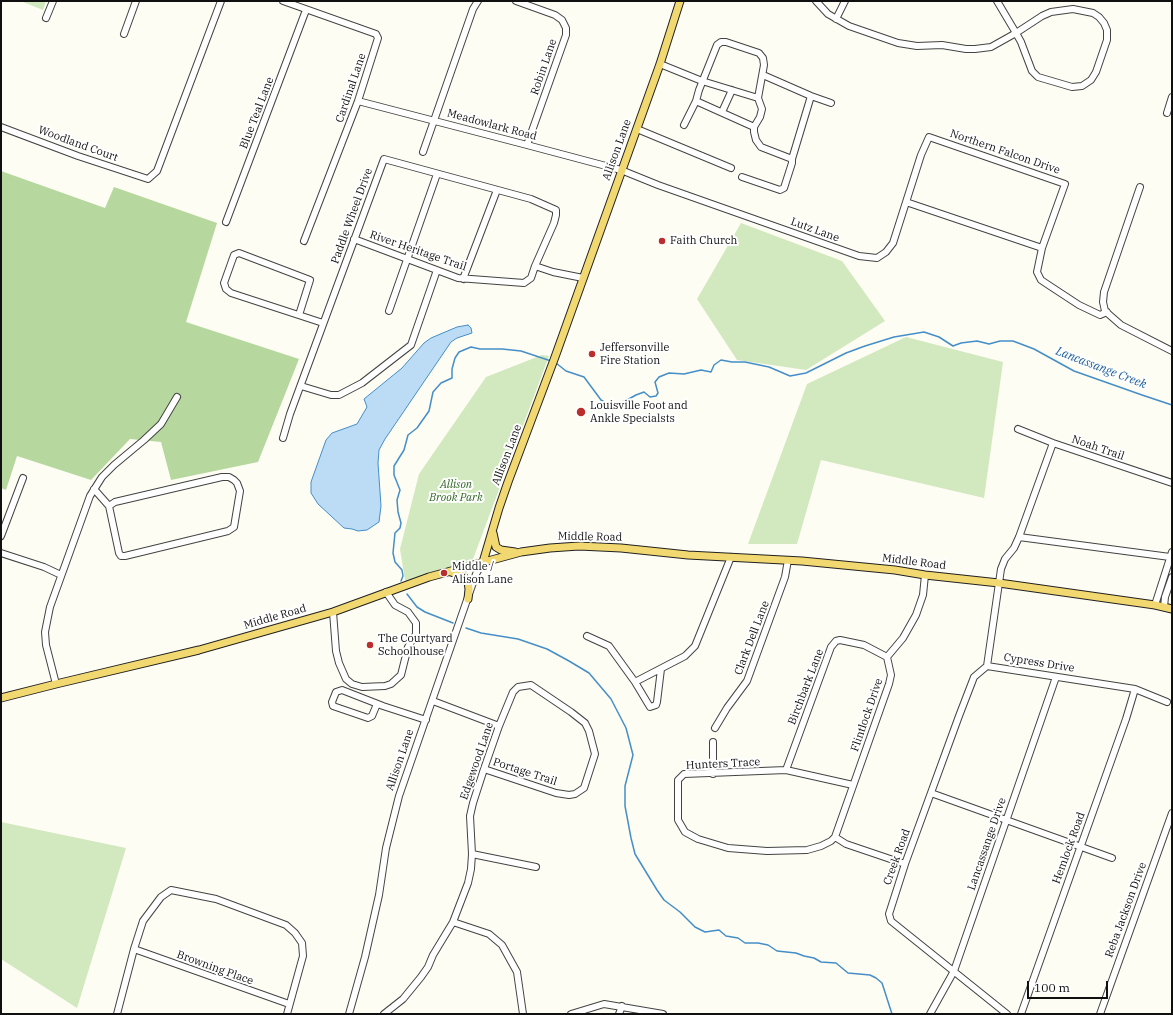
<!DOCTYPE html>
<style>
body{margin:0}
#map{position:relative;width:1173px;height:1015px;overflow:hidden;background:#fefdf4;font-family:"IBM Plex Serif",serif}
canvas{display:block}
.frame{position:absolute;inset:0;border:2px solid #101010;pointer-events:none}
.scale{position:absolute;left:1027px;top:981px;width:81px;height:18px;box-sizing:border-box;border:2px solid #101010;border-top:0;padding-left:5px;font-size:12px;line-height:14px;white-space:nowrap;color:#101010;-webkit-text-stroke:3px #fff;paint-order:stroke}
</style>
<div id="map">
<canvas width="1173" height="1015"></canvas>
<div class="frame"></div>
<div class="scale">100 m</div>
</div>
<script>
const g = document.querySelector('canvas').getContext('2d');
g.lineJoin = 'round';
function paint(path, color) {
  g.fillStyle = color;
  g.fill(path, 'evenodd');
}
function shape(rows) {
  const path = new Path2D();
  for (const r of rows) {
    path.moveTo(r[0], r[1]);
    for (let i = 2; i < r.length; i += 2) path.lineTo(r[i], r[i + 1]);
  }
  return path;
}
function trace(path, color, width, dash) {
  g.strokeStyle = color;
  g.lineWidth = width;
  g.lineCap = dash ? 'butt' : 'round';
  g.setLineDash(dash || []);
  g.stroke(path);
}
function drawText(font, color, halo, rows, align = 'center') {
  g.font = font + ' "IBM Plex Serif",serif';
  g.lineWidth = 4;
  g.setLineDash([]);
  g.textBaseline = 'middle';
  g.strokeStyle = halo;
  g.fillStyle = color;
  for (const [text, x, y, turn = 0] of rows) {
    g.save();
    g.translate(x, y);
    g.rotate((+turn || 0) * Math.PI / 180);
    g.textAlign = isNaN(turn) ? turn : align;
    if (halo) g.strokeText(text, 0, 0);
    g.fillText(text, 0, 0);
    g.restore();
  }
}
paint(shape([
 [23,1,46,1,43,10,23,2],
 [741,223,842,261,885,321,806,370,737,360,697,299],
 [906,337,1003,362,984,498,821,460,797,544,748,544,807,384],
 [542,355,549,356,473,559,406,586,400,549,419,474,486,377],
 [1,822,126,848,77,1008,1,959]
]), '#d2e8be');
paint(shape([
 [1,171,105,208,114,187,217,223,186,322,299,359,258,462,171,480,161,442,130,439,91,480,17,456,6,490,1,488]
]), '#b6d89e');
const water = shape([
 [468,325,471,328,472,333,457,338,451,342,385,439,379,450,378,463,381,506,379,522,367,530,358,531,352,529,344,528,318,504,311,493,311,482,326,440,332,433,357,424,367,407,364,399,402,368,424,343,431,338,457,327,468,325]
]);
paint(water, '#bbdcf4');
trace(water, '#458ec7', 1);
trace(shape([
 [556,363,566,371,584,377,601,400,606,403,615,404,625,401,636,395,644,392,650,397,656,396,658,393,655,382,659,377,669,373,684,374,701,370,711,372,714,365,721,360,732,362,745,362,769,367,790,376,806,373,846,353,865,346,894,337,924,332,939,337,953,346,961,343,977,341,989,344,1000,341,1013,341,1034,349,1074,371,1142,395,1172,405],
 [401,581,403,576,402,570,395,562,393,553,395,533,400,528,401,523,398,512,397,500,400,490,394,475,394,466,404,450,408,435,417,428,429,411,433,392,441,383,452,378,452,369,455,358,459,352,471,347,480,349,502,349,521,351,551,361],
 [407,594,417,607,425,612,453,623],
 [466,628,481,633,518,639,547,649,569,661,589,673,611,699,626,728,633,755,625,786,625,806,631,838,635,854,657,890,664,900,680,912,695,927,705,932,719,930,726,936,738,938,745,943,758,943,768,945,777,951,796,953,804,956,814,958,821,962,836,963,848,973,870,975,876,978,882,983,892,1014]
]), '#458ec7', 1.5);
const minor = shape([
 [283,1,376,34,378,38,358,101,304,241],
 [516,1,555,15,562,20,566,28,566,35,527,145],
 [816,1,828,14,849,26,898,43,917,46,942,45,966,49,975,49,991,47,1016,33,1042,16,1051,12,1073,9,1093,13,1099,17,1104,23,1107,30,1107,40,1096,72,1091,80,1082,86,1072,87,1038,77,1032,71,1021,42,1016,33,997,1],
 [46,18,53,1],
 [836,19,845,1],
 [124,34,136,1],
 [660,64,702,81,758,98],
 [763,75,811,96,831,103],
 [358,101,527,145,621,170,658,185,859,256,877,258,886,252,893,243,921,155,929,137,1065,184,1042,248,1037,272,1041,280,1050,286,1079,305,1100,315,1107,312],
 [696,101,754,127],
 [722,112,732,90],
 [1167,113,1172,97],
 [684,125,696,101,699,90,717,45,721,42,726,42,759,53,763,58,764,65,758,98,762,109,760,117,754,127,754,132,756,140,761,147,792,159,792,163,784,188,780,190,742,177],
 [1,127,78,156,148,179,157,171,221,1],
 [637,129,731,168],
 [423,152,473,9,478,1],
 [792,159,811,96],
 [1140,187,1104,292,1103,302,1105,311,1121,325,1172,351],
 [906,202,1042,248],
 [226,222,306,10],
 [354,239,458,278,524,283,531,278,535,266,553,272,583,278],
 [463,279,497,190],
 [389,311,437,174],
 [299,315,310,280,239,253,234,255,224,283,226,289,231,293,323,323],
 [301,386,331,395,339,395,362,383,411,345,437,270],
 [1018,429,1053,443,1172,483],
 [283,438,290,414,384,159,531,199,556,210,556,215,554,223,535,266],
 [94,489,109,506,115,502,222,477,229,477,234,480,237,483,240,491,234,527,228,531,125,556,121,556,119,553,109,506],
 [1,536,23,478],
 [1019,537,1170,557],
 [1,553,44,567,61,575],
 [1155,605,1172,552],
 [1164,607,1165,597,1172,577],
 [333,612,336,651,339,663,346,679,352,684,362,687,385,686,391,684,401,675,408,647,416,634,416,623,408,612,395,605,386,592],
 [587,636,609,646,635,682,650,707,656,705,657,702,661,669],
 [987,666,974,677,959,716,905,864,889,914,891,921,1007,1014],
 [987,666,1001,569,1005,559,1014,548,1019,537,1053,443],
 [987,666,1135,689,1167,702],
 [635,682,685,656,695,646,731,557],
 [56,684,46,645,45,632,50,607,90,496,102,477,114,465,144,440,161,424,177,397],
 [433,701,499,726],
 [377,704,372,716,368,718,333,706,332,702,336,692,342,690,383,706,426,720],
 [715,728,727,708,747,681,785,577,788,560],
 [713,742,713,774],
 [786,770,831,647,836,641,840,640,864,645,887,657],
 [853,785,786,770,684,774,678,780,678,820,685,832,698,839,728,848,767,851,807,850,821,846,831,841,835,837,889,684,891,675,887,657,903,638,916,615,923,595,925,575],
 [931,793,1112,858],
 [835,837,846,844,905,864],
 [472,854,536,867],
 [453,922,489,934,502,945,517,972,523,1014],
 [134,949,289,1004],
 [117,1014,134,949,143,921,161,897,171,890,216,899,286,925,295,933,302,943,303,956,287,1014],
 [349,1014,365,957,379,895,386,848,399,796,476,574,483,562],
 [384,1014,403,999,421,977,428,967,433,955,453,922,468,883,471,869,472,854,470,816,473,803,484,769,499,726,513,692,518,687,531,685,571,712,585,723,589,731,595,754,584,788,575,794,569,795,556,793,484,769],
 [571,1014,604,1004,663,1014],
 [619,1014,622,1006],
 [930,1014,954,971,1056,677],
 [1021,1014,1126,719,1135,689],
 [1100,1014,1172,813]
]);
const major = shape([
 [493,533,496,547,501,550,515,552],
 [483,562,499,508,508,482,555,357,660,64,680,1],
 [451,572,463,576,468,582,469,589,468,599],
 [1,698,56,684,199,650,333,612,429,577,521,552,550,548,579,546,621,548,688,555,802,561,895,570,925,575,999,583,1155,605,1172,609]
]);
trace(minor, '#434343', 8);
trace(major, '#212121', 9);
trace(minor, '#fff', 6);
trace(major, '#f2d871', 7);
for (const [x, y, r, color] of [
 [662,241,4,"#bb2e2e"],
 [592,354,4,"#bb2e2e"],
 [581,412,5,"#bb2e2e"],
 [444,573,4,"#bb2e2e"],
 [370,645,4,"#bb2e2e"]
]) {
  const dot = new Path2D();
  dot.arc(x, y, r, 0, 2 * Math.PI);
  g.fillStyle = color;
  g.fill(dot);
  trace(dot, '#fff', 1.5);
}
drawText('11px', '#101010', '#fff', [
 ["Robin Lane",544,67,-71],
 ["Cardinal Lane",351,88,-71],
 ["Blue Teal Lane",257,113,-69],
 ["Meadowlark Road",492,125,15],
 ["Woodland Court",78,144,20],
 ["Allison Lane",617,150,-70],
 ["Northern Falcon Drive",1005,152,19],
 ["Paddle Wheel Drive",352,216,-70],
 ["Lutz Lane",815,230,20],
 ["River Heritage Trail",418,251,19],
 ["Noah Trail",1098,448,19],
 ["Allison Lane",507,455,-69],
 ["Middle Road",590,537,1],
 ["Middle Road",914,562,7],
 ["Middle Road",275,617,-16],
 ["Clark Dell Lane",752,638,-69],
 ["Cypress Drive",1039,663,9],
 ["Birchbark Lane",806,687,-69],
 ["Flintlock Drive",867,715,-71],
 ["Allison Lane",400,760,-71],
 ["Edgewood Lane",477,761,-71],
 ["Hunters Trace",723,764,-3],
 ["Portage Trail",525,772,18],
 ["Lancassange Drive",987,844,-71],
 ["Hemlock Road",1069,848,-70],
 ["Creek Road",897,857,-70],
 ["Reba Jackson Drive",1126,910,-70],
 ["Browning Place",215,968,20]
]);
drawText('11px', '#101010', '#fff', [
 ["Faith Church",670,241],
 ["Jeffersonville",600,348],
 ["Fire Station",600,361],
 ["Louisville Foot and",590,406],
 ["Ankle Specialsts",590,419],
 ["Middle /",452,567],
 ["Alison Lane",452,580],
 ["The Courtyard",378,639],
 ["Schoolhouse",378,652]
], 'left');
drawText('italic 11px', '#2d6622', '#fff', [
 ["Allison",456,485],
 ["Brook Park",456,498]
]);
drawText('italic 12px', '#1e609d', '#fff', [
 ["Lancassange Creek",1101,368,21]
]);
</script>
